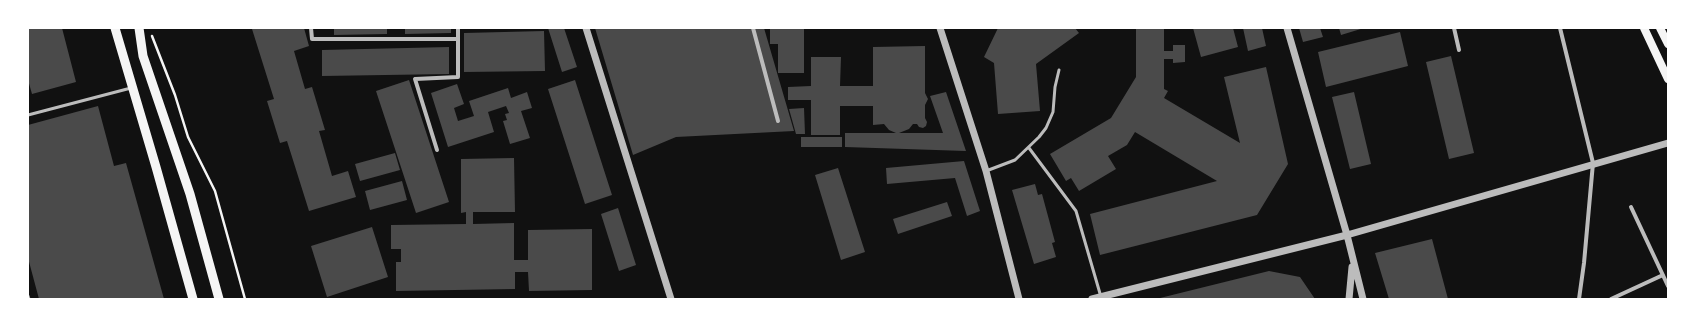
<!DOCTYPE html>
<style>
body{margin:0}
#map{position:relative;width:1696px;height:327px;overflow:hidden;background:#111;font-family:Spectral,serif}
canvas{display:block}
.frame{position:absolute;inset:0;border:29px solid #fff;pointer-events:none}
</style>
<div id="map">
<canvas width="1696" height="327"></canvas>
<div class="frame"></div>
</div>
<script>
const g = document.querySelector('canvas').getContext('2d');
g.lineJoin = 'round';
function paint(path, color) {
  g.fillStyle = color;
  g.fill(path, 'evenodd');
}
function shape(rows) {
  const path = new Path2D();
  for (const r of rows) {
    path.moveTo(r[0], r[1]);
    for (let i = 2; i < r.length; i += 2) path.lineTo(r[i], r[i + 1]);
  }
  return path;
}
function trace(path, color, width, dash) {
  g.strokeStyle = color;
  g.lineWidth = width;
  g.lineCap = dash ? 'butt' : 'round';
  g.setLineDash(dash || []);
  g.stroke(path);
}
paint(shape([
 [28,28,62,28,76,82,32,94,28,80],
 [255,28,304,28,309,46,294,51,305,89,312,87,325,130,319,131,332,176,348,171,356,197,309,211,287,141,280,143,267,101,274,99,252,29],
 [334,28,387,28,387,34,334,35],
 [405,28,451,28,451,33,405,34],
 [548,28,564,28,577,67,562,72],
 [595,28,764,28,794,131,676,137,633,155],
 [770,28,804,28,804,73,778,73,778,44,770,44],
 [998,28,1075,28,1079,33,1036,64,1040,111,998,114,994,63,984,57],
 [1136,28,1164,28,1164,51,1173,51,1173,45,1185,45,1185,62,1173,63,1173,59,1164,59,1164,89,1168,91,1164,98,1240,143,1224,77,1266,67,1288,164,1257,215,1100,255,1090,214,1217,181,1135,132,1127,145,1108,156,1116,169,1079,191,1071,178,1066,181,1050,154,1111,118,1136,77],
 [1193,28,1233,28,1238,47,1201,57],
 [1243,28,1262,28,1266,46,1248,51],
 [1299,28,1320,28,1323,37,1303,42],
 [1339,28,1364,28,1341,35],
 [544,31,545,71,464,72,464,33],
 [1400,32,1408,66,1326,87,1318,52],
 [925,46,925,93,928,99,925,105,925,118,927,122,926,126,923,128,919,127,917,124,913,124,909,129,899,133,943,133,930,96,946,92,966,151,845,147,845,133,896,133,889,130,884,124,873,125,873,106,840,106,840,135,811,135,811,100,788,100,788,87,811,86,811,57,841,57,840,86,873,86,873,47],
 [449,47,449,74,322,76,322,50],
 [1451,56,1474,153,1449,159,1426,62],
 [409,80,449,202,416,213,376,91],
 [575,80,612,195,585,204,548,89],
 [457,84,464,104,454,108,458,121,474,116,469,101,508,88,511,98,527,92,532,108,521,111,530,138,510,144,503,121,507,120,505,114,509,113,506,106,488,112,494,132,448,147,431,93],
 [1354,92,1371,164,1350,169,1332,97],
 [98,106,114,166,126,163,164,299,39,299,28,258,28,125],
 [804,108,805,134,796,134,789,109],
 [801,137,842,137,842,147,801,147],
 [395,153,400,170,360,181,355,164],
 [514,158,515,212,473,212,473,224,514,223,514,260,528,260,528,230,592,229,592,290,529,291,528,272,515,272,515,289,396,291,396,262,401,262,401,249,391,249,391,225,466,224,466,212,461,213,461,159],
 [964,161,980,211,967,216,955,178,887,184,886,168],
 [838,168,865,252,841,260,815,175],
 [402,181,407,200,370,210,365,191],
 [1035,184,1038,195,1042,194,1055,242,1052,243,1056,257,1034,264,1012,190],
 [947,202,952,216,898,234,893,219],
 [618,208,636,265,619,271,601,214],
 [372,227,388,277,327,297,311,246],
 [1432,239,1448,299,1389,299,1375,253],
 [1269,271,1300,277,1315,299,1156,299]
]), '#4a4a4a');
trace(shape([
 [152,36,175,95,188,137,215,191,245,299]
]), '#f5f5f5', 2.5);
trace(shape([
 [28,115,131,88],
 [1029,148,1076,211,1101,297],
 [986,171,1015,160,1039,137,1046,128,1053,112,1055,87,1059,70],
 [28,296,29,299]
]), '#bcbcbc', 3);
trace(shape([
 [311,28,312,39,458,39],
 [753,28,778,121],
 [1454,28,1459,50],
 [1560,28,1593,163,1584,263,1579,299],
 [437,150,415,79,458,77,458,28],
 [1631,207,1668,286],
 [1611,299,1663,275]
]), '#bcbcbc', 4);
trace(shape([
 [586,28,671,299],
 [940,28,986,171,1019,299],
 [1287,28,1347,235,1363,299],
 [1092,299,1347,235,1668,143],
 [1349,299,1352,267]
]), '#bcbcbc', 7);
trace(shape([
 [1644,28,1668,79],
 [1660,28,1668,44]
]), '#f5f5f5', 8);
trace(shape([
 [115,28,156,167,193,299],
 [139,28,143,56,190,194,219,299]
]), '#f5f5f5', 9);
</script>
